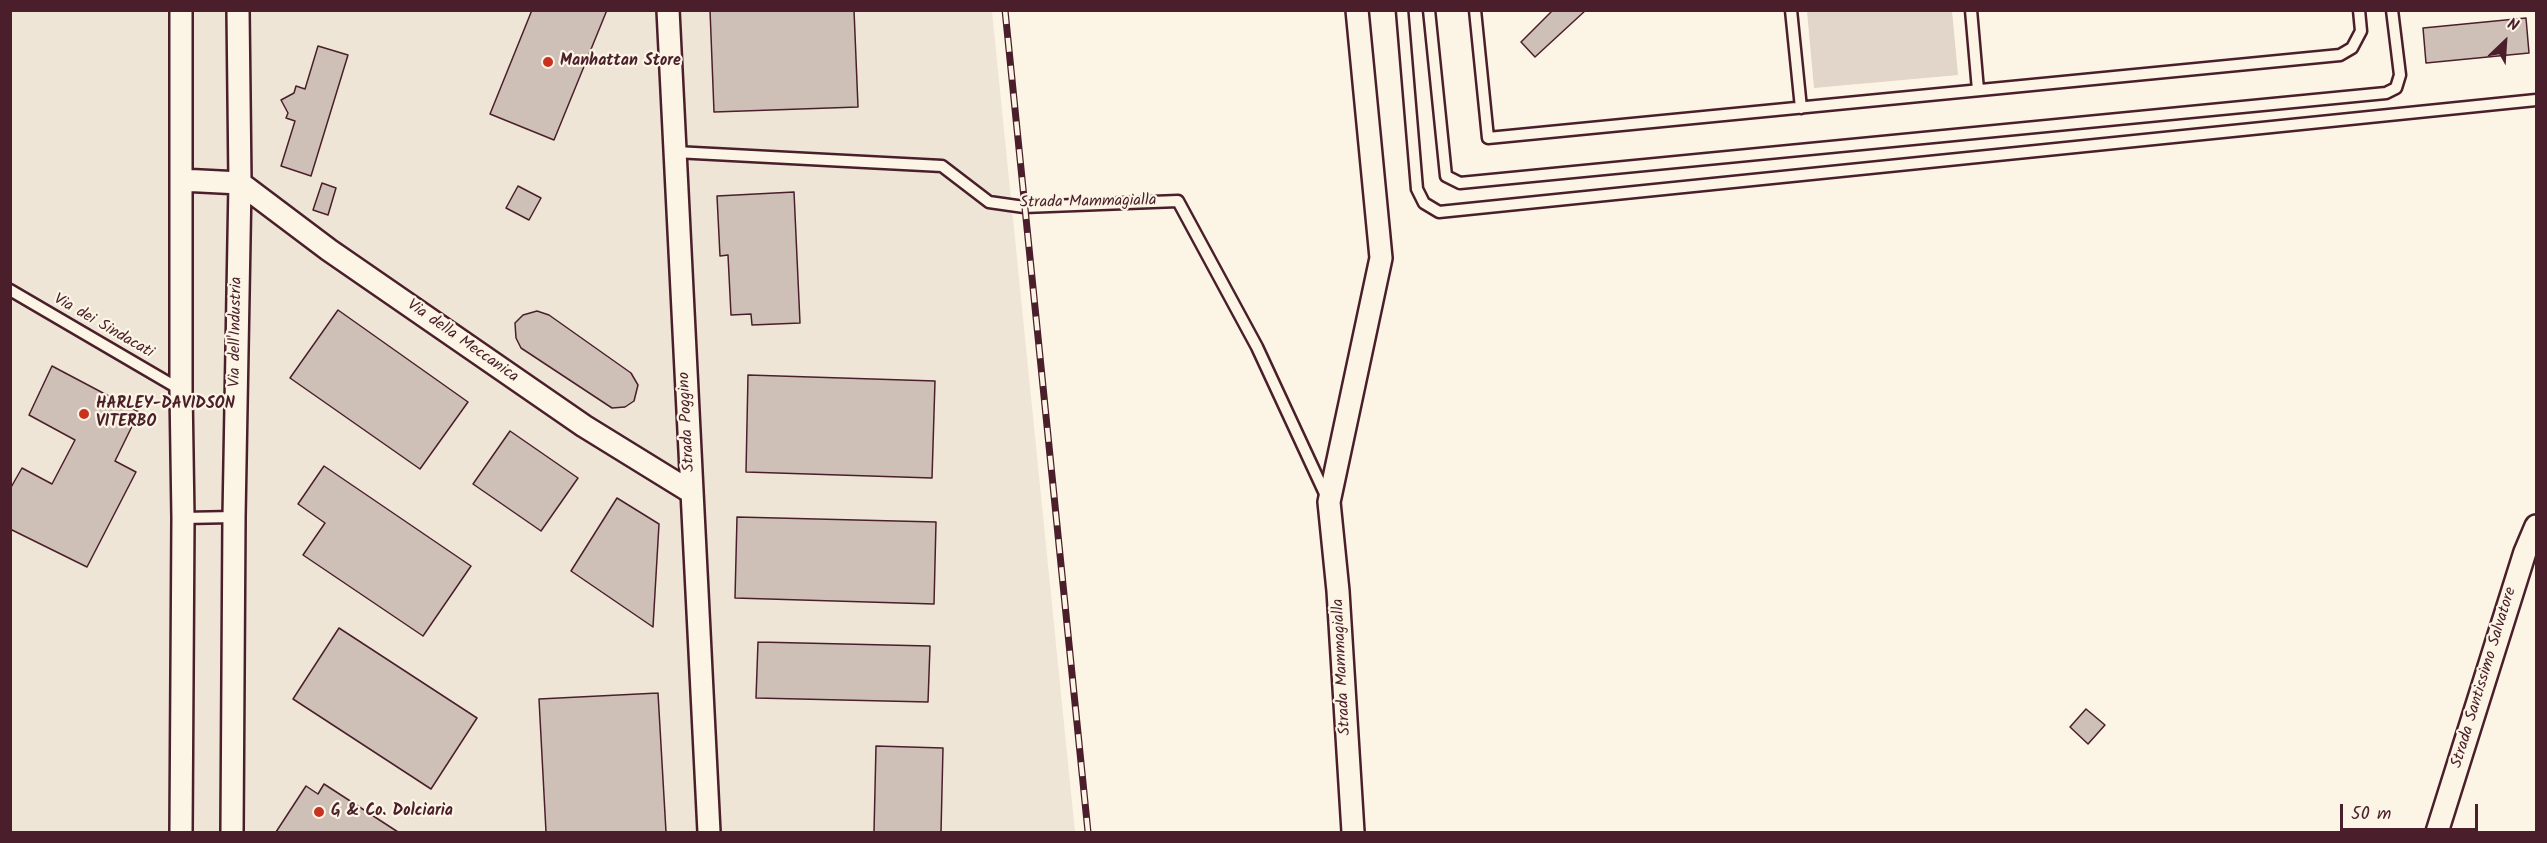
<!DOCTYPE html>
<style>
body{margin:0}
#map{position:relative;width:2547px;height:843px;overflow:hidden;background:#fcf5e5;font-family:Kalam,sans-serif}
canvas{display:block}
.frame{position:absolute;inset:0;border:12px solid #4a1f2b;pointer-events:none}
.north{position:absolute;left:2475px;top:12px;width:60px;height:60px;-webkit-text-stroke:4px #fcf5e5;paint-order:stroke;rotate:25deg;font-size:16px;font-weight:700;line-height:24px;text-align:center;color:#4a1f2b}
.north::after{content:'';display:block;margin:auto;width:21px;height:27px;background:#4a1f2b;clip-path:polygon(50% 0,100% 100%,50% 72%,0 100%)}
.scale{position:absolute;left:2340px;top:804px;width:138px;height:27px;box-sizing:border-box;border:3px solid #4a1f2b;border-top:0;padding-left:8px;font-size:18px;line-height:21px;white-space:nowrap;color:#4a1f2b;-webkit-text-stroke:4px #fcf5e5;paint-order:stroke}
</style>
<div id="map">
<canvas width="2547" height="843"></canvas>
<div class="frame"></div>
<div class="north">N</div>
<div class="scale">50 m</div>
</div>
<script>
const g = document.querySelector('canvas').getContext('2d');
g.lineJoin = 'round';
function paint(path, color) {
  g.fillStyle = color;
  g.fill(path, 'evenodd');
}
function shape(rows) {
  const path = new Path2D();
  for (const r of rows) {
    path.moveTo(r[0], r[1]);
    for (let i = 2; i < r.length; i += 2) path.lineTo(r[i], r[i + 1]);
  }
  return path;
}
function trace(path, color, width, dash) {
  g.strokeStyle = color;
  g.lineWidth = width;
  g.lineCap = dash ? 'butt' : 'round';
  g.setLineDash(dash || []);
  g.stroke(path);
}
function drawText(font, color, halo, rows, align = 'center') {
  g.font = font + ' Kalam,sans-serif';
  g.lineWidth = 4.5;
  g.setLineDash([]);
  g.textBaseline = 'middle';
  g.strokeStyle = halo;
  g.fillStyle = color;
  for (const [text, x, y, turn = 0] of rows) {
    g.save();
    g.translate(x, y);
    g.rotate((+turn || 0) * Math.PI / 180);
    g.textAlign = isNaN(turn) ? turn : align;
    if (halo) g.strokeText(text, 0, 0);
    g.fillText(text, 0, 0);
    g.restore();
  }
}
paint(shape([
 [10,11,992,11,1075,832,11,832]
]), '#eee5d7');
paint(shape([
 [1807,11,1952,11,1958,75,1814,88]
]), '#e2d5ca');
const building = shape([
 [532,10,607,10,554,140,490,114,532,10],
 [710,10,854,10,858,107,714,112,710,10],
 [1553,10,1586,10,1535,57,1521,42,1553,10],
 [2526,18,2529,53,2426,63,2423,28,2526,18],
 [318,46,348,55,311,176,281,166,295,121,286,118,288,113,281,100,294,93,296,86,305,89,318,46],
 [322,183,336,188,328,215,313,210,322,183],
 [518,186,541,198,529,220,506,208,518,186],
 [794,192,800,323,752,325,751,314,731,315,728,255,720,256,717,196,794,192],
 [338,310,468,402,420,469,290,378,338,310],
 [537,311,549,315,631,373,638,385,634,401,625,407,612,408,521,348,516,338,515,323,523,315,537,311],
 [52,366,139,412,115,461,136,472,87,567,10,529,10,489,22,468,52,484,75,440,29,415,52,366],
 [748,375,935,381,932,478,746,472,748,375],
 [510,431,578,478,541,531,473,484,510,431],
 [324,466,471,566,423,636,303,555,325,523,298,504,324,466],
 [617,498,659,524,653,627,571,571,617,498],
 [737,517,936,522,934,604,735,598,737,517],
 [339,628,477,718,431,789,293,699,339,628],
 [758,642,930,646,928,702,756,698,758,642],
 [658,693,666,832,546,832,539,699,658,693],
 [2086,709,2105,725,2088,744,2070,727,2086,709],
 [876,746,943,748,941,832,874,832,876,746],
 [324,784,398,832,276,832,306,786,318,794,324,784]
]);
paint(building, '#cfc0b7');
trace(building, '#4a1f2b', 1.5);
const lane = shape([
 [1402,10,1417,189,1424,203,1439,212,2536,100],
 [1429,10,1446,176,1460,183,2386,93,2396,88,2400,75,2392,10],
 [1475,10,1488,138,2340,55,2352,48,2361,31,2359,10],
 [1791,10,1801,108],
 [1971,10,1978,90],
 [675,152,942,166,989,202,1024,207,1178,201,1257,347,1327,498],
 [10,290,181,390],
 [183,518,234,517]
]);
const street = shape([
 [181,10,181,390,183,518,181,832],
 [668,10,709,832],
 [181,180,240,183,329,250,584,426,691,492],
 [232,832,234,517,240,183,238,10],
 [1353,832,1338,591,1329,502,1381,258,1357,10],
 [2437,832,2525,552,2536,526]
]);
trace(lane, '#4a1f2b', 15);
trace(street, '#4a1f2b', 26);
trace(lane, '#fcf5e5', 10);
trace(street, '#fcf5e5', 21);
const rail = shape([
 [1005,10,1088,832]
]);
trace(rail, '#4a1f2b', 7);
trace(rail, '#fcf5e5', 4.5, [14]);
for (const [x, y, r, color] of [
 [548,62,6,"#c8321e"],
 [84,414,6,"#c8321e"],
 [319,812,6,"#c8321e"]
]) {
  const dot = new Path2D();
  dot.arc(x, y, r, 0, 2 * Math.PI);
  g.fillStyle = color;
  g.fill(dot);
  trace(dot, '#fcf5e5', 2);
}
drawText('bold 16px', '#4a1f2b', '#fcf5e5', [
 ["Manhattan Store",560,62],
 ["HARLEY-DAVIDSON",96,405],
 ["VITERBO",96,423],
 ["G & Co. Dolciaria",331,812]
], 'left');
drawText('16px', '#4a1f2b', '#fcf5e5', [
 ["Strada Mammagialla",1088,203,-1],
 ["Via dei Sindacati",103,327,30],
 ["Via dell'Industria",237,332,-89],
 ["Via della Meccanica",462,342,35],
 ["Strada Poggino",688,422,-93],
 ["Strada Mammagialla",1343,667,-93],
 ["Strada Santissimo Salvatore",2485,678,-73]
]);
</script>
